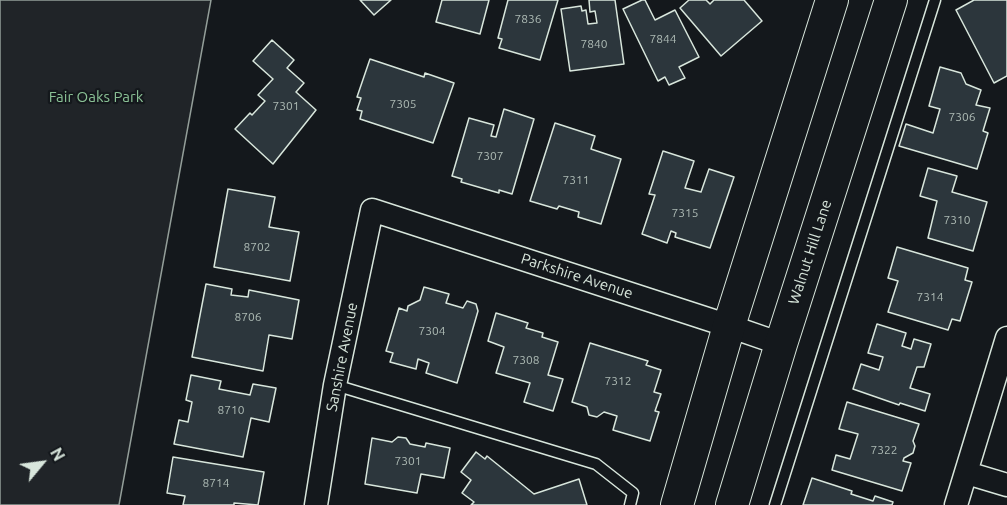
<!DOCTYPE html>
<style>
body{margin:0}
#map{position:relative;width:1007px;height:505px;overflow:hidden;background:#14181c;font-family:Ubuntu,sans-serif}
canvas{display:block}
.north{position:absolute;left:12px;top:433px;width:60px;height:60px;-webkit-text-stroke:4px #14181c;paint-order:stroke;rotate:61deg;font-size:16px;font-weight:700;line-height:24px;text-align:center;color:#d8e6dc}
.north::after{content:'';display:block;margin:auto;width:21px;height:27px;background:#d8e6dc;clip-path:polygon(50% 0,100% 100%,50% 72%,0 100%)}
</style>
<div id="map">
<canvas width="1007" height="505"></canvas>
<div class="north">N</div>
</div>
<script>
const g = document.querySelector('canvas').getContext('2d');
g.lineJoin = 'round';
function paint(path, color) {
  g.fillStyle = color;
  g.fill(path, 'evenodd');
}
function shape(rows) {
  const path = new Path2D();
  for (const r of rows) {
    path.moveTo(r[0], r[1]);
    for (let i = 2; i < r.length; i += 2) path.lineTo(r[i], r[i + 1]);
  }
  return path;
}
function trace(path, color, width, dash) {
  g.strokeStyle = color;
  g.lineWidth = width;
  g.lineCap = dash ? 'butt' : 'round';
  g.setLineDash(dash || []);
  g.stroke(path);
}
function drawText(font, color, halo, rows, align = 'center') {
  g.font = font + ' Ubuntu,sans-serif';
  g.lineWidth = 4.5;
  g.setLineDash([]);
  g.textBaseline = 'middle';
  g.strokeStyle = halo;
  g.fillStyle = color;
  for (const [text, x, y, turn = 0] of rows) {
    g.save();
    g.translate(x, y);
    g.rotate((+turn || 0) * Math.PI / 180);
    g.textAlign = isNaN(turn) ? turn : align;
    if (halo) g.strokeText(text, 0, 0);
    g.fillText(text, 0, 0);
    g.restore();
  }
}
const green = shape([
 [0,0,211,0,119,505,0,505,0,0]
]);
paint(green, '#202428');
trace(green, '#939e99', 1.5);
const building = shape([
 [360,0,391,0,374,15,360,0],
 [442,0,489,0,480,34,436,22,442,0],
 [508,0,558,0,540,60,499,48,502,39,498,38,508,0],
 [589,0,615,0,624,64,570,71,561,9,581,6,582,11,586,10,588,24,597,23,595,11,590,12,589,0],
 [642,0,645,0,655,20,675,10,699,57,679,67,685,78,669,85,665,77,658,81,623,9,642,0],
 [689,0,706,0,710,4,714,0,744,0,762,21,721,56,680,8,689,0],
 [974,0,1007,0,1007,76,994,83,956,10,974,0],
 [272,40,294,60,287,68,304,83,296,92,316,110,273,164,235,129,250,113,252,115,265,101,258,95,273,79,253,61,272,40],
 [370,59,424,77,425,73,454,83,433,143,360,119,362,111,357,110,361,98,357,97,370,59],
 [940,67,961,73,966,84,981,90,976,105,990,108,983,131,988,133,977,169,899,146,906,124,933,133,940,109,929,106,940,67],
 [504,109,534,119,512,194,499,190,499,193,461,182,462,179,452,176,469,118,494,125,491,136,496,137,504,109],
 [555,123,595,136,591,149,621,159,601,224,578,217,579,212,559,206,557,209,530,201,555,123],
 [663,151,694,161,685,188,701,192,709,169,734,177,710,248,675,237,676,233,671,231,667,243,642,234,655,195,649,194,663,151],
 [928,168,957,176,952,192,987,202,973,251,928,238,937,201,920,196,928,168],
 [228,189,275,197,269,227,299,232,290,281,214,267,228,189],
 [897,247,968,268,965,280,972,282,960,321,952,319,948,330,888,312,898,281,888,278,897,247],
 [206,284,232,289,231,295,248,297,249,290,299,300,292,339,269,335,263,371,192,357,206,284],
 [424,287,449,294,446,303,463,308,467,301,476,304,478,311,457,383,426,373,429,363,418,359,416,369,390,362,393,353,386,351,399,308,407,311,408,306,420,300,424,287],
 [496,313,528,323,526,328,543,333,542,337,558,342,548,375,563,379,553,411,524,402,530,383,496,373,504,347,488,341,496,313],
 [877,324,906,333,902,346,911,349,914,339,931,344,924,367,917,367,910,388,930,394,925,411,900,403,899,405,853,389,861,364,879,370,883,357,868,353,877,324],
 [590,343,648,361,646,365,661,370,654,392,661,394,655,411,659,412,650,441,613,430,617,416,604,412,597,417,589,415,587,407,572,402,590,343],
 [191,375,221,381,219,389,250,395,253,384,276,388,269,422,251,418,243,457,174,444,179,420,188,422,192,402,186,400,191,375],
 [847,402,919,424,913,441,915,446,913,453,904,458,903,461,911,463,902,491,832,470,836,455,850,459,858,434,839,429,847,402],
 [398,437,406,438,410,444,425,447,426,443,450,448,444,478,421,474,417,493,365,484,372,438,392,442,398,437],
 [476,452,485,459,487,456,534,494,579,479,587,505,471,505,474,502,462,493,471,480,461,472,476,452],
 [173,457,264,472,258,505,234,503,234,505,183,505,185,496,167,493,173,457],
 [812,478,852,491,851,494,873,501,875,496,893,502,892,505,803,505,812,478]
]);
paint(building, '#2c363c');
trace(building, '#d8e6dc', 1.5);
const lane = shape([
 [335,385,596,464,633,493,630,505],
 [775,505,935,0]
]);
const street = shape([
 [967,473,1007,485],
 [316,505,335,385,372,210,729,326,781,344],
 [956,505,1007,338]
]);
const secondary = shape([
 [677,505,729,326,832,0],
 [732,505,781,344,891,0]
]);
trace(lane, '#d8e6dc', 13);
trace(street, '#d8e6dc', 25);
trace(secondary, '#d8e6dc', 34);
trace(lane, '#14181c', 10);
trace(street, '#14181c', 22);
trace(secondary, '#14181c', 32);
drawText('12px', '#adbab4', null, [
 ["7836",528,19],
 ["7844",663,39],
 ["7840",594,44],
 ["7305",403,104],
 ["7301",286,106],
 ["7306",962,117],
 ["7307",490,156],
 ["7311",576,180],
 ["7315",685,213],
 ["7310",957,220],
 ["8702",257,247],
 ["7314",930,297],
 ["8706",248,317],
 ["7304",432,331],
 ["7308",526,360],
 ["7312",618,381],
 ["8710",231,410],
 ["7322",884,450],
 ["7301",408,461],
 ["8714",216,483]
]);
drawText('15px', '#8ac095', '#14181c', [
 ["Fair Oaks Park",96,97]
]);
drawText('15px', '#d8e6dc', '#14181c', [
 ["Walnut Hill Lane",810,252,-72],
 ["Parkshire Avenue",577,276,18],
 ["Sanshire Avenue",342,357,-79]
]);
</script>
